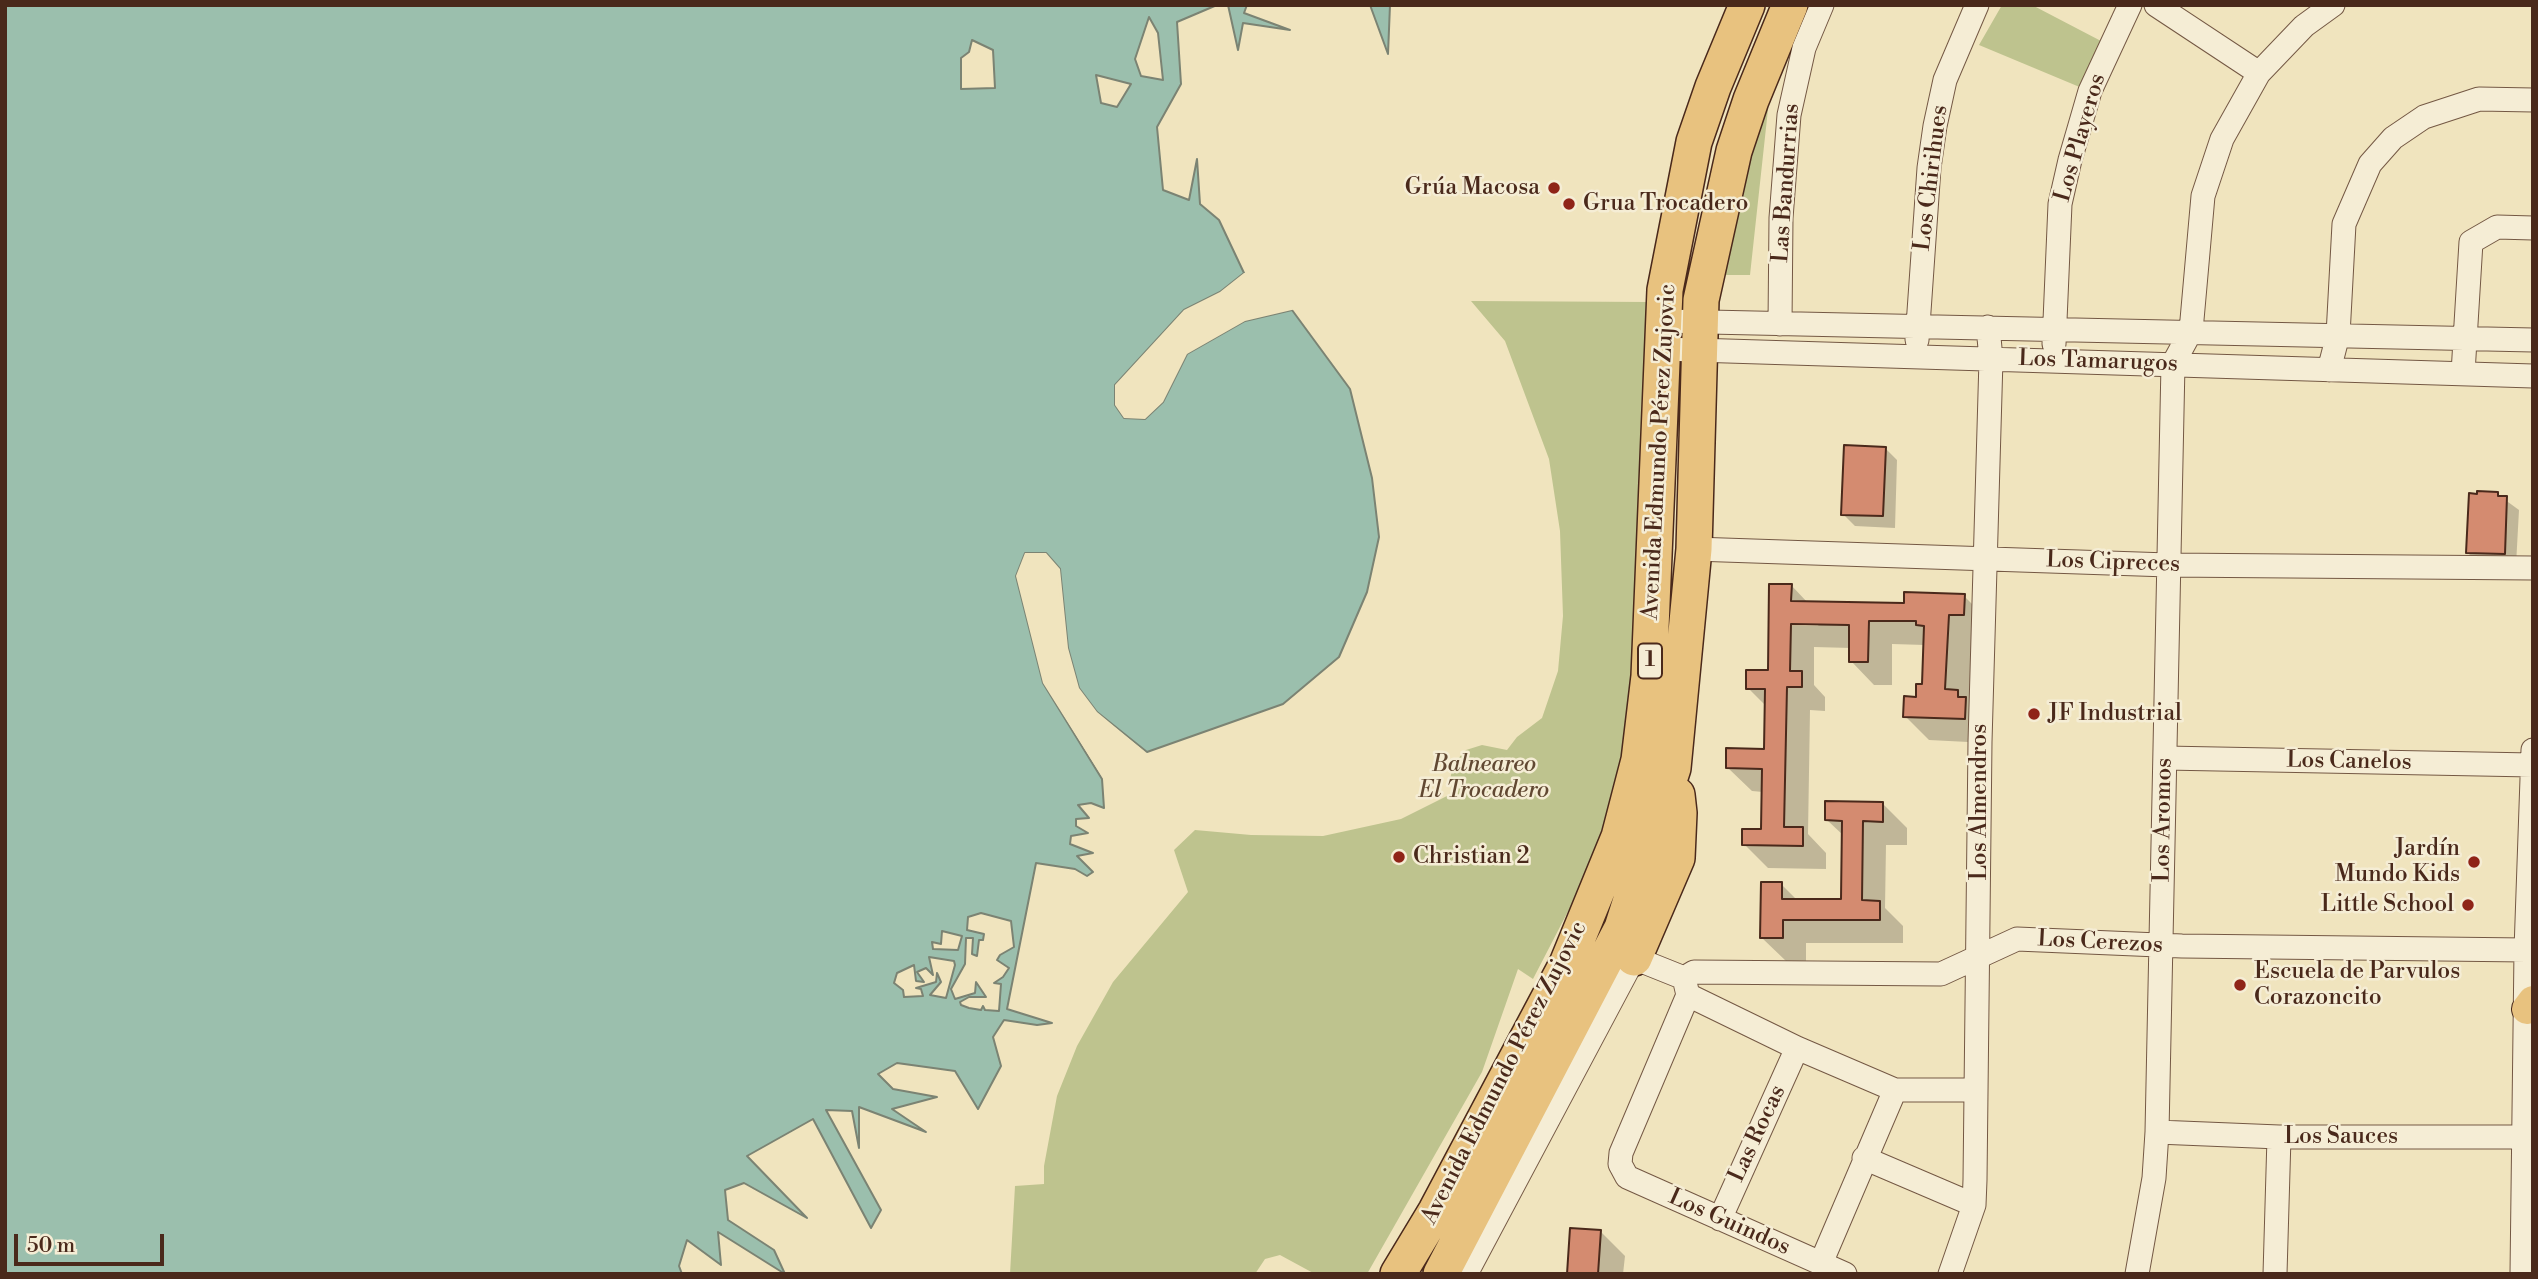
<!DOCTYPE html>
<meta charset="utf-8">
<style>
body{margin:0}
#map{position:relative;width:2538px;height:1279px;overflow:hidden;background:#f0e4be;font-family:"Libre Bodoni",serif}
canvas{display:block}
.frame{position:absolute;inset:0;border:7px solid #4a291b;pointer-events:none}
.scale{position:absolute;left:14px;top:1234px;width:150px;height:32px;box-sizing:border-box;border:4px solid #4a291b;border-top:0;padding-left:9px;font-size:21px;line-height:24px;white-space:nowrap;color:#4a291b;-webkit-text-stroke:5px #f5edd5;paint-order:stroke}
</style>
<div id="map">
<canvas width="2538" height="1279"></canvas>
<div class="frame"></div>
<div class="scale">50 m</div>
</div>
<script>
const g = document.querySelector('canvas').getContext('2d');
g.lineJoin = 'round';
function paint(path, color) {
  g.fillStyle = color;
  g.fill(path, 'evenodd');
}
function shape(rows) {
  const path = new Path2D();
  for (const r of rows) {
    path.moveTo(r[0], r[1]);
    for (let i = 2; i < r.length; i += 2) path.lineTo(r[i], r[i + 1]);
  }
  return path;
}
function trace(path, color, width, dash) {
  g.strokeStyle = color;
  g.lineWidth = width;
  g.lineCap = dash ? 'butt' : 'round';
  g.setLineDash(dash || []);
  g.stroke(path);
}
function drawText(font, color, halo, rows, align = 'center') {
  g.font = font + ' "Libre Bodoni",serif';
  g.lineWidth = 5;
  g.setLineDash([]);
  g.textBaseline = 'middle';
  g.strokeStyle = halo;
  g.fillStyle = color;
  for (const [text, x, y, turn = 0] of rows) {
    g.save();
    g.translate(x, y);
    g.rotate((+turn || 0) * Math.PI / 180);
    g.textAlign = isNaN(turn) ? turn : align;
    if (halo) g.strokeText(text, 0, 0);
    g.fillText(text, 0, 0);
    g.restore();
  }
}
paint(shape([
 [2002,5,2032,5,2101,41,2082,88,1979,45],
 [1770,91,1750,275,1722,275,1742,177],
 [1471,301,1649,302,1633,675,1621,771,1605,832,1578,892,1533,979,1518,969,1482,1072,1367,1274,1315,1274,1280,1255,1265,1259,1255,1274,1010,1274,1015,1186,1044,1184,1044,1166,1057,1096,1077,1046,1113,982,1188,892,1174,850,1195,830,1251,835,1323,836,1401,819,1453,793,1450,779,1454,763,1466,750,1482,745,1507,750,1517,737,1542,718,1558,671,1563,616,1560,531,1549,459,1505,341]
]), '#bec38e');
const water = shape([
 [5,5,1217,5,1177,22,1181,84,1157,127,1163,190,1189,200,1197,159,1200,204,1219,220,1244,273,1220,292,1184,310,1115,385,1115,405,1124,418,1145,419,1163,402,1187,354,1245,321,1292,310,1350,389,1372,478,1379,537,1367,592,1339,657,1283,704,1147,752,1097,712,1079,688,1068,648,1060,569,1046,553,1025,553,1016,576,1043,683,1102,779,1104,808,1091,803,1078,805,1089,818,1076,819,1076,826,1088,833,1071,836,1070,844,1093,853,1077,856,1093,872,1087,876,1075,869,1036,863,1007,1009,1052,1023,1037,1025,1004,1020,993,1037,1001,1066,978,1109,955,1071,897,1063,878,1074,893,1089,937,1097,892,1109,926,1132,859,1107,859,1148,852,1111,826,1110,881,1210,871,1228,813,1119,747,1156,807,1218,744,1183,725,1190,728,1220,774,1250,785,1274,718,1232,721,1265,687,1240,679,1266,682,1274,5,1274,5,5],
 [1149,17,1158,33,1163,80,1141,76,1135,59,1149,17],
 [972,40,993,50,995,88,961,89,961,58,969,52,972,40],
 [1096,75,1131,84,1117,107,1101,103,1096,75],
 [981,913,1011,921,1014,947,1000,955,997,960,1009,968,1003,977,994,983,1001,984,999,1011,985,1010,983,1006,981,1010,969,1008,961,1005,960,1002,969,997,986,997,976,982,975,993,955,999,951,989,965,964,966,938,973,938,972,954,977,956,979,940,983,940,984,934,967,930,968,917,981,913],
 [942,931,962,936,958,950,933,949,932,942,941,944,942,931],
 [929,957,954,961,955,965,946,998,930,995,941,982,937,973,936,982,916,988,921,989,923,996,904,997,903,990,894,983,897,973,914,965,916,981,924,982,917,972,926,968,933,975,929,957],
 [1228,5,1247,5,1244,13,1290,30,1243,23,1238,50,1228,5],
 [1370,5,1390,5,1388,54,1370,5]
]);
paint(water, '#9bbfad');
trace(water, '#7b8373', 2);
paint(shape([
 [1244,273,1247,273,1246,276,1222,295,1186,313,1118,386,1119,404,1126,414,1143,415,1160,400,1185,351,1244,318,1291,306,1296,309,1245,321,1187,354,1163,402,1145,419,1124,418,1115,405,1115,385,1184,310,1220,292],
 [1025,553,1046,553,1060,569,1068,648,1079,688,1097,712,1149,755,1094,715,1076,690,1064,648,1057,570,1044,557,1027,557,1020,576,1046,682,1106,783,1043,683,1016,576]
]), '#f0e4be');
paint(shape([
 [1885,448,1897,460,1895,528,1855,526,1843,514],
 [2497,494,2519,510,2516,565,2480,565,2468,553],
 [1791,585,1808,603,1905,604,1964,596,1988,620,1972,638,1969,703,1989,723,1988,743,1929,740,1905,716,1923,686,1925,645,1892,644,1892,685,1874,685,1851,661,1851,648,1814,647,1814,685,1825,697,1825,711,1810,710,1808,834,1826,853,1826,869,1768,868,1744,844,1763,831,1763,792,1752,791,1728,768,1766,751,1767,707,1748,688,1769,672],
 [1785,622,1815,623,1819,626,1785,626],
 [1883,804,1907,828,1907,845,1886,845,1885,908,1903,926,1903,943,1806,943,1806,962,1786,961,1762,938,1781,884,1798,901,1843,901,1844,836,1827,820],
 [1601,1232,1625,1256,1623,1274,1568,1274]
]), '#0003');
const building = shape([
 [1844,445,1886,447,1883,516,1841,515,1844,445],
 [2477,491,2498,492,2498,496,2507,496,2505,554,2466,553,2469,493,2477,494,2477,491],
 [1769,584,1792,584,1791,601,1904,603,1904,592,1965,594,1964,615,1949,615,1945,689,1958,690,1958,697,1966,697,1965,719,1903,717,1904,696,1916,697,1916,684,1922,684,1924,626,1916,625,1916,621,1869,621,1868,662,1849,662,1849,625,1791,624,1790,671,1802,671,1802,687,1787,687,1784,827,1803,827,1803,846,1742,845,1742,829,1761,829,1762,769,1726,768,1726,748,1764,749,1765,689,1746,689,1746,670,1768,670,1769,584],
 [1825,801,1883,802,1883,822,1863,821,1862,900,1880,901,1880,920,1783,920,1783,938,1760,938,1761,882,1782,882,1782,899,1841,899,1842,821,1825,820,1825,801],
 [1570,1228,1601,1230,1598,1274,1567,1274,1570,1228]
]);
paint(building, '#d48b70');
trace(building, '#4a291b', 2);
const minor = shape([
 [2156,5,2259,73],
 [1663,321,2533,340],
 [1780,324,1781,218,1789,115,1804,48,1822,5],
 [1917,340,1929,168,1935,126,1945,80,1977,5],
 [2054,344,2060,204,2070,160,2090,91,2130,5],
 [1663,349,2533,376],
 [2329,370,2338,335,2344,224,2370,164,2393,138,2424,117,2479,99,2533,100],
 [2463,373,2471,242,2497,227,2533,228],
 [1694,549,2168,565,2533,568],
 [2165,758,2532,765],
 [1684,978,1694,972,1941,974,2017,939,2182,946,2526,950],
 [1688,995,1621,1153,1620,1164,1627,1177,1845,1274],
 [2157,1132,2279,1137,2524,1137],
 [1864,1158,1974,1205],
 [1720,1219,1797,1048],
 [1821,1263,1895,1090],
 [1466,1274,1634,958,1684,978,1688,995,1797,1048,1895,1090,1975,1090],
 [1950,1274,1974,1205,1975,1180,1980,742,1991,359,1988,327],
 [2137,1274,2154,1178,2157,1132,2173,364,2191,331,2203,196,2222,139,2259,73,2304,26,2333,5],
 [2275,1274,2279,1137],
 [2522,1274,2526,950,2533,750]
]);
const major = shape([
 [2527,1009,2533,1001]
]);
const highway = shape([
 [1634,958,1677,858,1679,813,1677,795],
 [1398,1274,1436,1211,1567,964,1619,837,1639,760,1649,676,1665,290,1694,142,1713,87,1747,5],
 [1441,1274,1622,928,1673,768,1694,549,1701,300,1734,151,1751,100,1790,5]
]);
trace(minor, '#745844', 25);
trace(major, '#4a291b', 32);
trace(highway, '#4a291b', 38);
trace(minor, '#f5edd5', 23);
trace(major, '#e8c27f', 30);
trace(highway, '#e8c27f', 35);
for (const [x, y, r, color] of [
 [1554,188,7,"#8f2418"],
 [1569,204,7,"#8f2418"],
 [2034,714,7,"#8f2418"],
 [1399,857,7,"#8f2418"],
 [2474,862,7,"#8f2418"],
 [2468,905,7,"#8f2418"],
 [2240,985,7,"#8f2418"]
]) {
  const dot = new Path2D();
  dot.arc(x, y, r, 0, 2 * Math.PI);
  g.fillStyle = color;
  g.fill(dot);
  trace(dot, '#f5edd5', 2.5);
}
for (const [x, y, w] of [
 [1650,661,24]
]) {
  const box = new Path2D();
  box.roundRect(x - w / 2, y - 17.5, w, 35, 5);
  g.fillStyle = '#f5edd5';
  g.fill(box);
  trace(box, '#4a291b', 2);
}
drawText('bold 21px', '#4a291b', null, [
 ["1",1650,661]
]);
drawText('23px', '#4a291b', '#f5edd5', [
 ["Los Playeros",2081,138,-74],
 ["Los Chirihues",1932,178,-83],
 ["Las Bandurrias",1787,183,-86],
 ["Los Tamarugos",2098,362,2],
 ["Avenida Edmundo Pérez Zujovic",1660,452,-87],
 ["Los Cipreces",2113,563,2],
 ["Los Canelos",2349,762,1],
 ["Los Almendros",1980,802,-90],
 ["Los Aromos",2164,820,-89],
 ["Los Cerezos",2100,943,3],
 ["Avenida Edmundo Pérez Zujovic",1505,1073,-63],
 ["Las Rocas",1758,1134,-65],
 ["Los Sauces",2341,1137],
 ["Los Guindos",1729,1223,24]
]);
drawText('23px', '#4a291b', '#f5edd5', [
 ["Grúa Macosa",1540,188,"right"],
 ["Grua Trocadero",1583,204],
 ["JF Industrial",2048,714],
 ["Jardín",2460,849,"right"],
 ["Mundo Kids",2460,875,"right"],
 ["Christian 2",1413,857],
 ["Little School",2454,905,"right"],
 ["Escuela de Parvulos",2254,972],
 ["Corazoncito",2254,998]
], 'left');
drawText('italic 23px', '#614832', '#f5edd5', [
 ["Balneareo",1484,765],
 ["El Trocadero",1484,791]
]);
</script>
